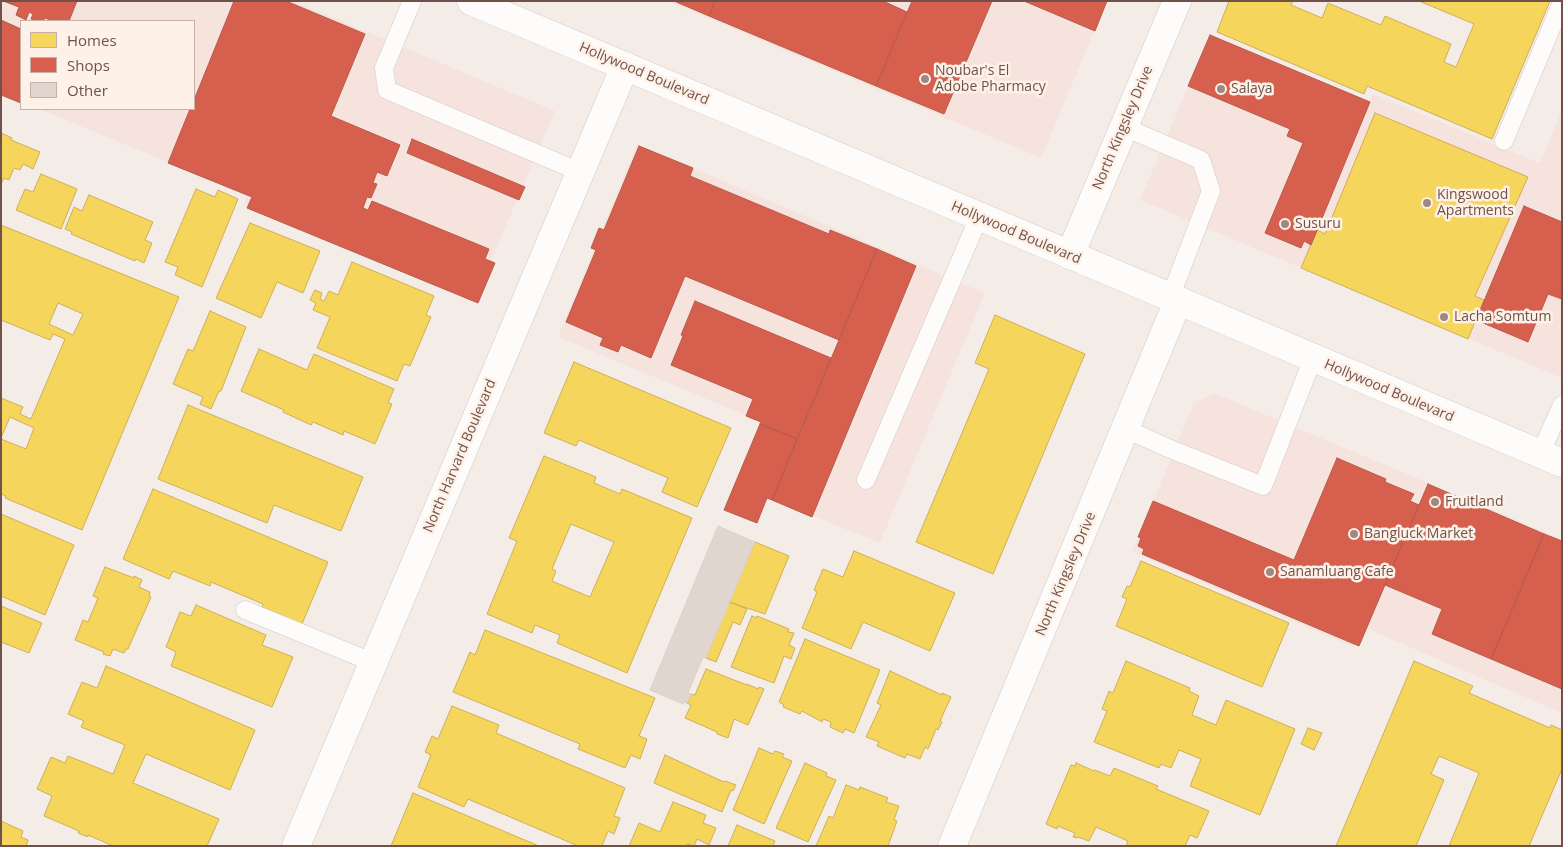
<!DOCTYPE html>
<style>
body{margin:0}
#map{position:relative;width:1563px;height:847px;overflow:hidden;background:#f4ede7;font-family:"Open Sans",sans-serif}
canvas{display:block}
.frame{position:absolute;inset:0;border:2px solid #70524a;pointer-events:none}
.legend{position:absolute;left:20px;top:20px;width:175px;height:90px;box-sizing:border-box;background:#fef1e7;border:1px solid #c5b1a8;margin:0;padding:6px 9px;list-style:none;font-size:15px;color:#70524a}
.legend li{display:flex;align-items:center;gap:10px;height:25px}
.legend b{width:25px;border:1px solid #c5b1a8}
</style>
<div id="map">
<canvas width="1563" height="847"></canvas>
<div class="frame"></div>
<ul class="legend">
<li><b style="height:14px;background:#f6d55c"></b>Homes</li>
<li><b style="height:14px;background:#d6604d"></b>Shops</li>
<li><b style="height:14px;background:#e0d5cf"></b>Other</li>
</ul>
</div>
<script>
const g = document.querySelector('canvas').getContext('2d');
g.lineJoin = 'round';
function paint(path, color) {
  g.fillStyle = color;
  g.fill(path, 'evenodd');
}
function shape(rows) {
  const path = new Path2D();
  for (const r of rows) {
    path.moveTo(r[0], r[1]);
    for (let i = 2; i < r.length; i += 2) path.lineTo(r[i], r[i + 1]);
  }
  return path;
}
function trace(path, color, width, dash) {
  g.strokeStyle = color;
  g.lineWidth = width;
  g.lineCap = dash ? 'butt' : 'round';
  g.setLineDash(dash || []);
  g.stroke(path);
}
function drawText(font, color, halo, rows, align = 'center') {
  g.font = font + ' "Open Sans",sans-serif';
  g.lineWidth = 5;
  g.setLineDash([]);
  g.textBaseline = 'middle';
  g.strokeStyle = halo;
  g.fillStyle = color;
  for (const [text, x, y, turn = 0] of rows) {
    g.save();
    g.translate(x, y);
    g.rotate((+turn || 0) * Math.PI / 180);
    g.textAlign = isNaN(turn) ? turn : align;
    if (halo) g.strokeText(text, 0, 0);
    g.fillText(text, 0, 0);
    g.restore();
  }
}
paint(shape([
 [1,1,294,1,555,111,474,301,243,205,247,195,39,109,194,109,194,21,21,21,21,101,1,93],
 [667,1,1107,1,1041,158],
 [1210,35,1369,102,1373,94,1540,163,1562,110,1562,378,1140,200],
 [637,144,985,293,880,543,768,498,793,435,558,337],
 [1214,393,1562,539,1562,713,1363,627,1354,647,1132,552,1194,403]
]), '#f7e3de');
const homes = shape([
 [1229,1,1293,1,1291,5,1322,18,1328,3,1381,25,1385,16,1451,44,1444,62,1456,67,1474,24,1419,1,1550,1,1492,139,1367,86,1364,94,1217,32,1229,1],
 [1375,113,1528,177,1475,296,1484,300,1468,339,1301,268,1317,230,1325,234,1375,113],
 [1,133,12,138,11,140,40,152,33,169,23,164,20,170,14,168,9,180,4,178,1,184,1,133],
 [41,174,77,189,61,229,16,210,25,189,33,192,41,174],
 [196,189,215,197,218,190,238,199,202,287,175,275,178,267,165,262,196,189],
 [89,195,153,222,145,240,152,243,144,263,136,259,135,261,71,234,72,232,65,229,74,207,82,211,89,195],
 [250,223,320,251,303,293,277,282,261,318,216,298,250,223],
 [1,225,179,297,82,530,5,498,6,496,1,494,1,439,26,449,34,428,10,417,1,438,1,398,23,407,20,414,31,419,65,339,53,334,50,340,1,320,1,225],
 [58,303,83,314,73,335,49,324,58,303],
 [352,262,434,296,426,315,431,317,410,366,404,364,397,381,317,348,330,317,313,310,316,303,310,300,315,290,322,293,320,299,324,301,329,291,338,295,352,262],
 [210,311,246,327,221,391,219,391,211,409,200,404,203,397,173,384,188,349,193,351,210,311],
 [995,315,1085,354,993,574,916,542,989,369,975,363,995,315],
 [259,349,307,370,314,354,394,389,388,403,392,404,375,444,344,431,343,435,313,422,311,425,283,412,284,410,241,391,259,349],
 [574,362,731,428,697,507,662,492,668,478,579,440,576,446,544,433,574,362],
 [188,405,363,477,341,531,274,505,267,523,158,479,188,405],
 [544,456,596,477,594,483,620,494,622,489,692,518,627,673,557,643,560,635,535,625,532,633,487,614,517,541,509,538,544,456],
 [571,524,614,542,590,597,552,581,556,571,552,569,571,524],
 [153,489,328,562,302,624,262,607,263,604,211,582,210,586,173,571,169,579,123,559,153,489],
 [1,514,74,545,45,615,1,596,1,514],
 [755,542,789,556,765,614,729,602,755,542],
 [854,551,955,593,930,651,863,622,851,649,802,628,817,592,814,590,823,569,843,577,854,551],
 [1141,561,1289,623,1262,687,1116,626,1127,599,1122,597,1127,586,1130,587,1141,561],
 [105,567,134,578,134,576,142,580,139,587,150,592,149,596,151,597,128,649,126,649,124,653,113,649,110,656,103,654,104,652,75,640,83,620,88,622,98,598,93,596,105,567],
 [729,602,747,609,740,625,733,622,716,662,706,658,729,602],
 [196,605,266,635,262,645,293,657,272,707,171,666,176,652,166,647,180,612,191,616,196,605],
 [1,606,42,623,29,653,1,642,1,606],
 [752,616,756,618,757,616,789,629,788,632,794,633,789,645,795,648,791,659,784,656,774,683,731,667,752,616],
 [485,630,655,698,639,736,647,739,640,759,631,755,625,768,578,749,580,744,453,692,470,652,475,655,485,630],
 [805,639,880,670,854,733,845,729,843,733,830,727,831,722,823,719,822,722,802,711,800,714,783,707,784,705,779,702,805,639],
 [1126,661,1190,688,1189,691,1199,696,1192,715,1216,725,1226,700,1295,729,1260,815,1190,786,1201,759,1179,750,1171,768,1161,764,1159,768,1094,742,1107,711,1102,709,1109,691,1113,693,1126,661],
 [1414,661,1473,686,1469,693,1550,728,1551,725,1562,730,1562,769,1529,846,1449,846,1479,773,1439,756,1431,774,1444,780,1416,846,1336,846,1414,661],
 [106,666,255,730,230,790,146,754,133,783,219,819,207,846,113,846,88,835,88,837,78,833,79,831,44,816,52,796,37,789,51,757,65,763,68,756,113,774,125,745,81,727,84,721,68,714,82,682,97,688,106,666],
 [706,669,747,685,747,684,758,689,759,687,764,689,748,725,734,719,728,738,717,734,717,732,685,718,691,705,687,703,691,694,695,695,706,669],
 [890,671,942,695,942,693,951,697,940,721,942,722,938,730,936,729,928,749,925,747,920,759,907,754,905,758,877,746,879,742,866,737,881,705,877,703,890,671],
 [452,706,499,725,496,733,625,788,614,816,620,818,614,834,608,831,602,846,578,846,468,799,464,807,418,787,431,755,425,752,432,736,438,739,452,706],
 [1308,728,1322,733,1314,750,1301,744,1308,728],
 [759,748,773,754,775,751,784,754,782,757,792,761,764,824,733,810,759,748],
 [665,755,724,782,725,781,736,785,733,791,731,790,722,812,654,783,665,755],
 [805,763,827,773,826,776,836,780,808,842,776,828,805,763],
 [1076,763,1094,771,1095,770,1110,776,1114,768,1158,786,1156,789,1209,811,1197,838,1190,835,1185,846,1126,846,1128,841,1096,827,1089,841,1078,837,1077,838,1073,837,1075,833,1058,826,1057,829,1046,824,1071,765,1075,766,1076,763],
 [846,785,859,790,860,787,888,798,886,802,899,806,894,820,897,821,888,846,816,846,829,816,833,818,846,785],
 [413,793,539,846,391,846,413,793],
 [673,802,706,815,703,823,716,828,709,845,697,839,694,846,687,844,686,846,629,846,639,823,660,832,673,802],
 [1,821,23,831,21,837,28,840,26,846,1,846,1,821],
 [737,825,775,841,773,846,728,846,737,825]
]);
paint(homes, '#f6d55c');
trace(homes, '#ceae57', 1);
const shops = shape([
 [3,1,77,1,69,21,52,21,45,18,43,21,37,21,31,19,33,14,29,12,26,20,16,15,19,7,3,1],
 [234,1,286,1,365,34,331,116,400,145,387,176,377,172,373,183,377,184,371,198,367,197,363,208,368,210,372,201,489,249,485,259,495,263,478,303,247,208,252,197,168,163,190,109,194,109,194,100,234,1],
 [674,1,715,1,709,16,674,1],
 [715,1,883,1,907,12,876,86,709,16,715,1],
 [912,1,992,1,944,114,876,86,912,1],
 [1024,1,1107,1,1095,31,1024,1],
 [1,20,21,29,21,103,1,95,1,20],
 [1210,35,1370,102,1311,245,1304,241,1301,248,1265,233,1303,143,1287,136,1290,129,1188,86,1210,35],
 [412,139,525,187,519,200,407,153,412,139],
 [639,146,693,168,690,176,829,234,830,230,877,249,839,340,685,276,651,358,621,345,618,352,600,345,603,338,566,322,596,250,591,248,599,228,604,230,639,146],
 [1524,206,1562,222,1562,299,1548,294,1528,342,1476,320,1524,206],
 [877,249,916,266,812,517,772,500,877,249],
 [695,301,831,358,797,439,760,424,761,422,746,416,753,399,671,365,683,336,681,335,695,301],
 [760,424,797,439,772,500,767,498,757,523,724,510,760,424],
 [1337,458,1386,479,1385,482,1414,494,1410,501,1419,505,1359,646,1142,554,1144,549,1138,546,1141,538,1138,537,1153,501,1294,560,1337,458],
 [1428,484,1544,534,1491,659,1432,634,1442,609,1385,585,1428,484],
 [1544,534,1562,541,1562,689,1491,659,1544,534]
]);
paint(shops, '#d6604d');
trace(shops, '#b75c4c', 1);
const building = shape([
 [718,526,755,542,706,658,703,657,688,693,691,694,687,703,684,702,683,704,650,690,718,526]
]);
paint(building, '#e0d5cf');
trace(building, '#ddd0ca', 1);
const lane = shape([
 [412,1,384,68,387,90,580,172],
 [1124,127,1201,160,1211,191,1170,298],
 [1504,141,1562,2],
 [1126,429,1168,448,1263,486,1313,358],
 [1540,454,1562,405],
 [866,480,979,217],
 [245,610,372,662]
]);
const street = shape([
 [1070,255,1177,1],
 [296,846,625,66],
 [952,846,1178,301]
]);
const secondary = shape([
 [471,1,1562,463]
]);
trace(lane, '#d2c9c5', 19);
trace(street, '#d2c9c5', 29);
trace(secondary, '#d3c8c4', 29);
trace(lane, '#fdfcfb', 18);
trace(street, '#fdfcfb', 28);
trace(secondary, '#fdfcfb', 28);
for (const [x, y, r, color] of [
 [925,79,5,"#9e8881"],
 [1221,89,5,"#9e8881"],
 [1427,203,5,"#9e8881"],
 [1285,224,5,"#9e8881"],
 [1444,317,5,"#9e8881"],
 [1435,502,5,"#9e8881"],
 [1354,534,5,"#9e8881"],
 [1270,572,5,"#9e8881"]
]) {
  const dot = new Path2D();
  dot.arc(x, y, r, 0, 2 * Math.PI);
  g.fillStyle = color;
  g.fill(dot);
  trace(dot, '#fef1e7', 2);
}
drawText('14px', '#70524a', '#fef1e7', [
 ["Noubar's El",935,71],
 ["Adobe Pharmacy",935,87],
 ["Salaya",1231,89],
 ["Kingswood",1437,195],
 ["Apartments",1437,211],
 ["Susuru",1295,224],
 ["Lacha Somtum",1454,317],
 ["Fruitland",1445,502],
 ["Bangluck Market",1364,534],
 ["Sanamluang Cafe",1280,572]
], 'left');
drawText('14px', '#70524a', '#fef1e7', [
 ["Hollywood Boulevard",644,74,23],
 ["North Kingsley Drive",1123,128,-67],
 ["Hollywood Boulevard",1016,233,23],
 ["Hollywood Boulevard",1389,391,23],
 ["North Harvard Boulevard",460,456,-67],
 ["North Kingsley Drive",1066,574,-67]
]);
</script>
